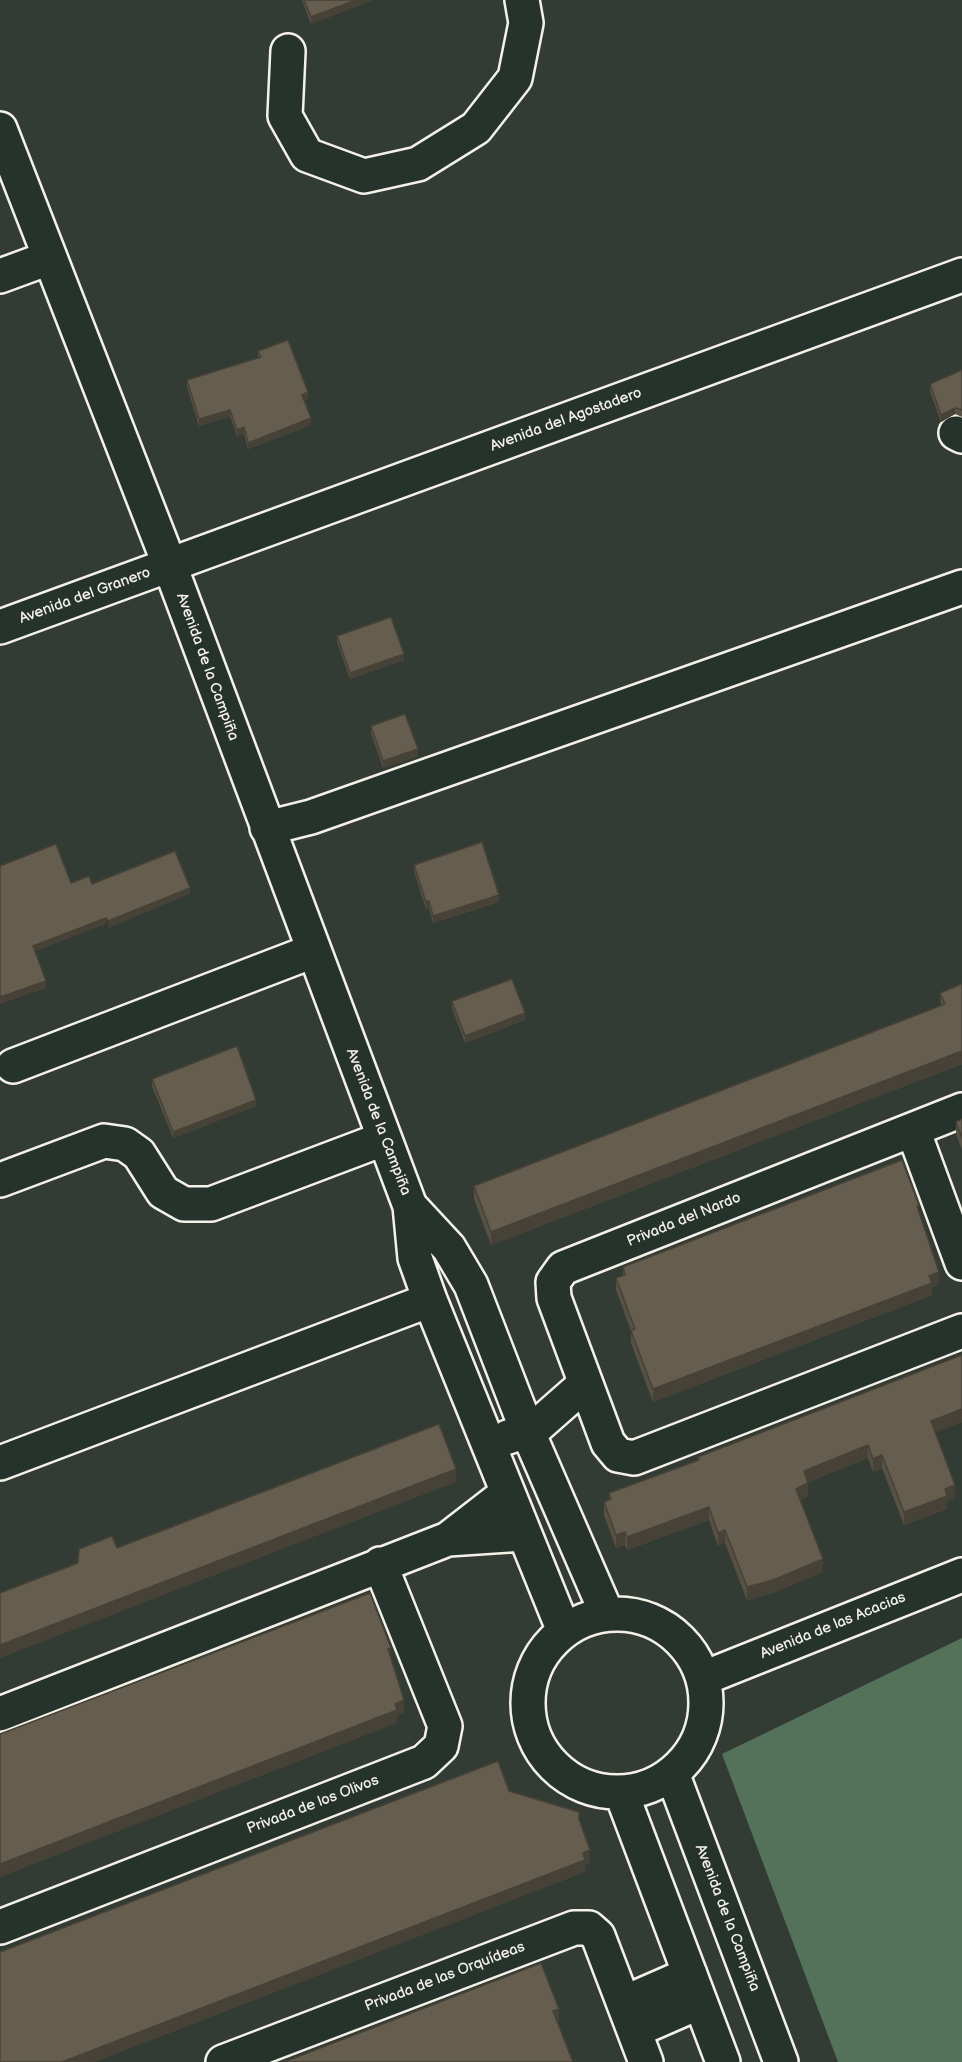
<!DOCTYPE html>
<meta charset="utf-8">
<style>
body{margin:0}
canvas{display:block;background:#333c34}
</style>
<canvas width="962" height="2062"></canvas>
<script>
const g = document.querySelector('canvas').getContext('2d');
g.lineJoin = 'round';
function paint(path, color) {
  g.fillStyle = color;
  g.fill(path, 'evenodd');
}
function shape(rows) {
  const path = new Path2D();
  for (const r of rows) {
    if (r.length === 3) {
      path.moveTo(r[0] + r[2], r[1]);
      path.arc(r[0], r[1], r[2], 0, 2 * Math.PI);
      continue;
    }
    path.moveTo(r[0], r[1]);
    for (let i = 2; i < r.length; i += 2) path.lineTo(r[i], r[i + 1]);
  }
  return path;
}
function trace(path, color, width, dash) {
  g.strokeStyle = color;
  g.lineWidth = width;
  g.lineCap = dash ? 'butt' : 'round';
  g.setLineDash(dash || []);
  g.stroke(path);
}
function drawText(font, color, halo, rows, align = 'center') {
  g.font = font + ' "Balsamiq Sans",sans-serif';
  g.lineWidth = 4.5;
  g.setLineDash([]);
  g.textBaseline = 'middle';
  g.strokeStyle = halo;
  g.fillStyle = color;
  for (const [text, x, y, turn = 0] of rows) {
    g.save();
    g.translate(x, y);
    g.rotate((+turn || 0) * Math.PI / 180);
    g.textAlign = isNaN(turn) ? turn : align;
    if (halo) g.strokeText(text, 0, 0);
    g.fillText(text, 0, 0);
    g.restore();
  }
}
paint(shape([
 [962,1638,962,2062,838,2062,722,1754]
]), '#547159');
const minor = shape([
 [288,51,285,116,307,155,364,176,418,164,476,128,515,78,526,23,522,0],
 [0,129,170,566,410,1206,415,1258,430,1300,564,1631],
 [0,276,49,258],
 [956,433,962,436],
 [0,627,962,275],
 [267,828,311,817,962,587],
 [13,1066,313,951],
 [962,1110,563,1268,553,1282,554,1298,608,1443,618,1455,634,1458,962,1331],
 [913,1130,962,1263],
 [0,1180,104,1141,125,1144,139,1154,163,1192,184,1204,211,1204,383,1139],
 [410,1206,449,1248,471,1285,527,1430,607,1614],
 [508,1437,535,1428,585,1384],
 [0,1463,430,1300],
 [448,1539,523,1534],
 [617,1703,89],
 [704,1678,962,1575],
 [0,1714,448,1539,506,1494],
 [672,1773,781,2062],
 [621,1792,723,2062],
 [0,1927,424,1762,441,1746,445,1726,380,1564],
 [626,2002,690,1974],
 [636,2030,700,2002],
 [223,2062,574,1928,589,1928,598,1936,646,2062]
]);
trace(minor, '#f4f1e8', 38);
trace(minor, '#26332d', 33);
paint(shape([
 [302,0,373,0,311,24],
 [258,351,308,399,304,400,311,425,248,449,244,434,237,436,230,416,199,426,187,387,187,380,258,358],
 [962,370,962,417,955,414,941,422,930,391,930,384],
 [337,636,404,660,350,679,337,642],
 [371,726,418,756,383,768,371,733],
 [414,865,499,902,433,923,429,908,426,909,414,871],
 [962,984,962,1064,491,1245,474,1199,474,1186,941,1006,940,993],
 [452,1001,525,1020,465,1043,452,1008],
 [152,1079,256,1106,173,1138,152,1086],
 [962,1119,962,1150,956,1134,956,1122],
 [919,1214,939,1284,932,1287,932,1295,653,1402,631,1343,631,1331,616,1290,616,1278,623,1275,623,1267],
 [962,1355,962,1422,935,1432,955,1498,947,1501,947,1509,904,1525,882,1468,873,1472,868,1458,808,1482,808,1496,800,1500,823,1572,773,1593,747,1600,725,1543,718,1546,709,1520,627,1550,625,1545,616,1548,604,1515,604,1502,609,1500,609,1493,698,1460,698,1457]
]), '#575144');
paint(shape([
 [356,0,373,0,311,24,311,17],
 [308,392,308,399,302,401,302,395],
 [955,408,955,414,941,422,941,415],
 [230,410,230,416,199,426,199,419],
 [311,418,311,425,248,449,248,443],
 [244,427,244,434,237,436,237,430],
 [404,654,404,660,350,679,350,673],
 [418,749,418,756,383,768,383,761],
 [190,888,190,894,108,928,108,921],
 [499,895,499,902,433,923,433,916],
 [429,901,429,908,426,909,426,902],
 [106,918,106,924,33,952,33,946],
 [46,981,46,988,0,1004,0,997],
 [525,1013,525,1020,465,1043,465,1036],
 [962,1051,962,1064,491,1245,491,1232],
 [256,1100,256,1106,173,1138,173,1132],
 [939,1272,939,1284,932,1287,932,1295,653,1402,653,1389],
 [962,1409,962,1422,931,1434,931,1421],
 [868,1445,868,1458,804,1484,804,1471],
 [882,1455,882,1468,873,1472,873,1459],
 [456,1469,456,1482,0,1658,0,1645],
 [808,1483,808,1496,796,1502,796,1489],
 [955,1485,955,1498,947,1501,947,1509,904,1525,904,1512,945,1489],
 [709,1507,709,1520,627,1550,627,1537],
 [725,1530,725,1543,718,1546,718,1533],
 [625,1532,625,1545,616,1548,616,1535],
 [823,1559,823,1572,773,1593,747,1600,747,1587],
 [391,1648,391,1661,388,1649],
 [404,1700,404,1713,397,1716,397,1723,0,1877,0,1864],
 [590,1850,590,1863,585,1865,585,1872,95,2062,62,2062],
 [559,2009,559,2022,553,2024,553,2011]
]), '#474237');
const building = shape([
 [304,0,356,0,311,17,304,0],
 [288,340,308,392,302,395,311,418,248,443,244,427,237,430,230,410,199,419,187,380,261,357,258,351,288,340],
 [962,370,962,410,955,408,941,415,930,384,962,370],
 [391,617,404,654,350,673,337,636,391,617],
 [405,714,418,749,383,761,371,726,405,714],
 [482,842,499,895,433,916,429,901,426,902,414,865,482,842],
 [56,844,71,883,89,876,92,884,175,851,190,888,108,921,106,918,33,946,46,981,0,997,0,866,56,844],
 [512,979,525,1013,465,1036,452,1001,512,979],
 [962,984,962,1051,491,1232,474,1186,945,1004,940,993,962,984],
 [237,1046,256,1100,173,1132,152,1079,237,1046],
 [962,1119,962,1138,956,1122,962,1119],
 [902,1160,919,1205,917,1206,939,1272,929,1276,932,1283,653,1389,631,1331,635,1329,616,1278,625,1275,623,1267,902,1160],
 [962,1355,962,1409,931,1421,955,1485,945,1489,947,1496,904,1512,882,1455,873,1459,868,1445,804,1471,808,1483,796,1489,823,1559,773,1580,747,1587,725,1530,718,1533,709,1507,627,1537,625,1532,616,1535,604,1502,611,1499,609,1493,699,1460,698,1457,962,1355],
 [439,1424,456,1469,0,1645,0,1593,78,1563,79,1549,112,1536,117,1548,439,1424],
 [370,1593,391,1648,388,1649,404,1700,395,1704,397,1710,0,1864,0,1734,370,1593],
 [498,1761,509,1791,579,1812,579,1819,590,1850,583,1853,585,1860,62,2062,0,2062,0,1952,498,1761],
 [541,1963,559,2009,553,2011,573,2062,284,2062,541,1963]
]);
paint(building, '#655e4f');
trace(building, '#474237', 1.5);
drawText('15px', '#f4f1e8', '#26332d', [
 ["Avenida del Agostadero",566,420,-20],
 ["Avenida del Granero",85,596,-20],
 ["Avenida de la Campiña",207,667,70],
 ["Avenida de la Campiña",378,1122,69],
 ["Privada del Nardo",684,1220,-22],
 ["Avenida de las Acacias",833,1626,-22],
 ["Privada de los Olivos",313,1805,-21],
 ["Avenida de la Campiña",727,1918,69],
 ["Privada de las Orquídeas",445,1977,-21]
]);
</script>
